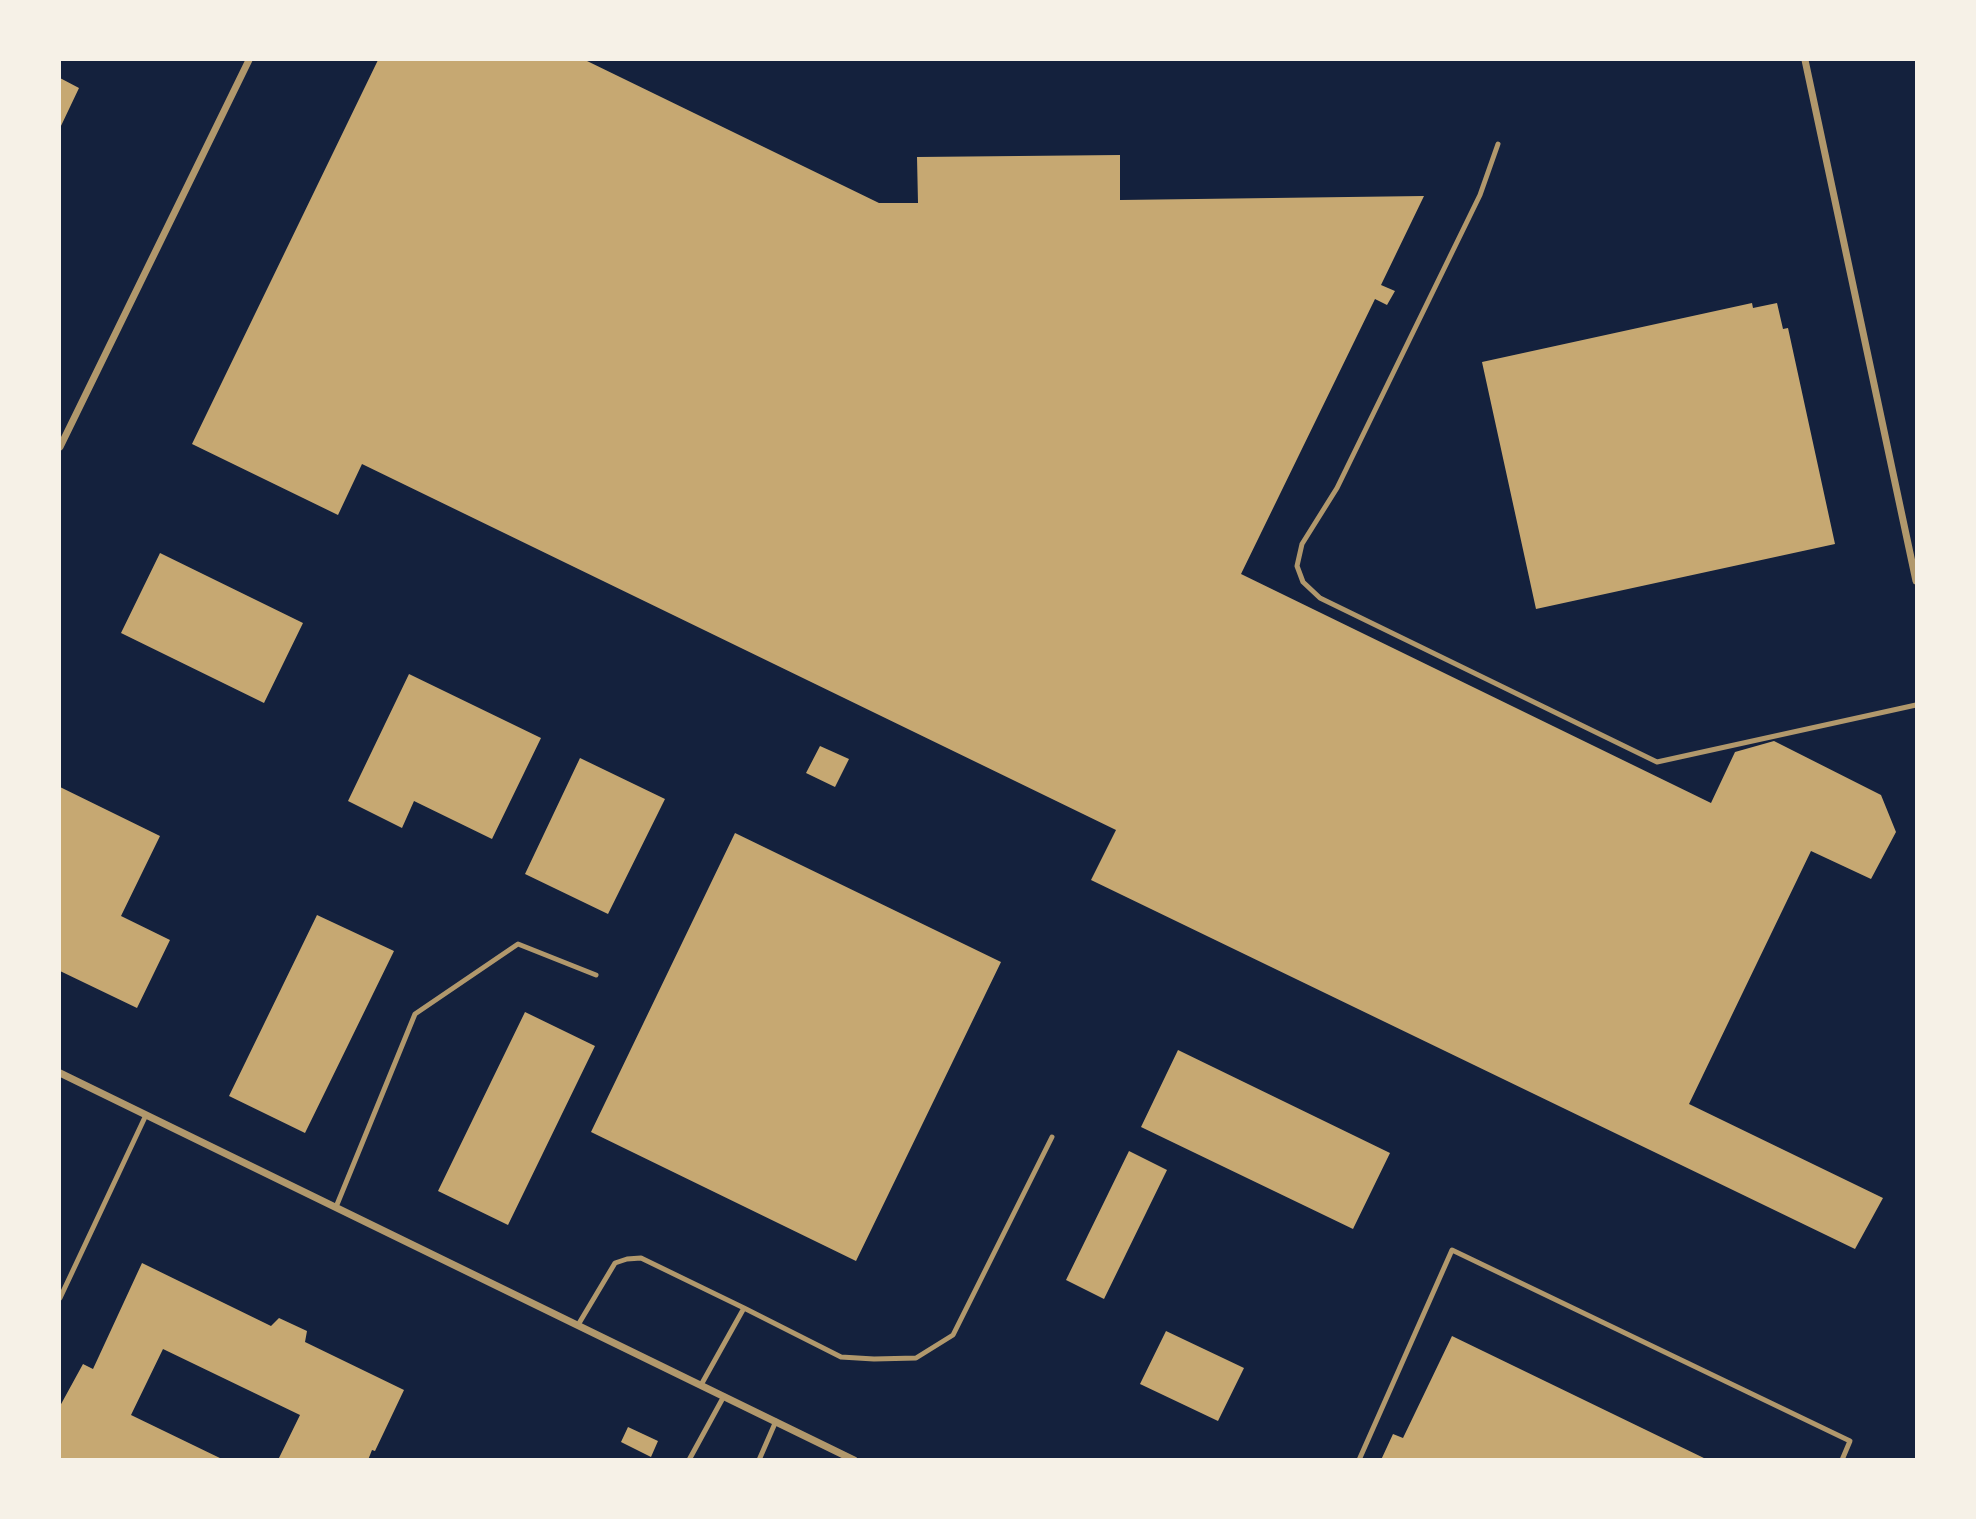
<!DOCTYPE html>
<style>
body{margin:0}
#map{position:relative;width:1976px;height:1519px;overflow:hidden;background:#14213d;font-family:Poppins,sans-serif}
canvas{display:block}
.frame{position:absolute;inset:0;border:61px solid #f6f1e7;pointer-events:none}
</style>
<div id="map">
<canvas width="1976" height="1519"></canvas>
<div class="frame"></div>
</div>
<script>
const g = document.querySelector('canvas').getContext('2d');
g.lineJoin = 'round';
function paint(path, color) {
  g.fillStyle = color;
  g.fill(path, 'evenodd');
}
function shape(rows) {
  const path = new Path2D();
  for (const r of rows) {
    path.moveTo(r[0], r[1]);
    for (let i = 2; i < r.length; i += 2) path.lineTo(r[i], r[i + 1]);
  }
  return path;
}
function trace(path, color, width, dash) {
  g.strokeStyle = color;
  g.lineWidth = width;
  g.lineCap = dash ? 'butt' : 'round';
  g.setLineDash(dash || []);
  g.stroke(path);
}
paint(shape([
 [378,60,585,60,879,203,918,203,917,157,1120,155,1120,200,1424,196,1381,285,1395,291,1387,305,1375,299,1241,574,1711,803,1735,752,1774,741,1881,795,1896,832,1871,879,1811,851,1689,1104,1883,1198,1855,1249,1091,880,1116,830,362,464,338,515,192,444],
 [60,78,79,88,60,128],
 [1752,303,1753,308,1777,303,1783,329,1788,328,1835,544,1536,609,1482,362],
 [160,553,303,623,264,703,121,633],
 [409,674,541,738,492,839,414,801,402,828,348,801],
 [820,746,849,759,835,787,806,773],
 [580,758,665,799,608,914,525,874],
 [60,787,160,836,121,916,170,940,137,1008,60,971],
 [735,833,1001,962,856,1261,591,1132],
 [317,915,394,951,305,1133,229,1096],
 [525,1012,595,1046,508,1225,438,1191],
 [1178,1050,1390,1153,1353,1229,1141,1127],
 [1129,1151,1167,1170,1104,1299,1066,1280],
 [142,1263,271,1326,279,1318,307,1331,305,1342,404,1390,375,1451,372,1450,368,1460,278,1460,300,1415,163,1349,131,1415,224,1460,60,1460,60,1406,83,1364,93,1369],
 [1166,1331,1244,1368,1218,1421,1140,1384],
 [1452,1336,1708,1460,1381,1460,1393,1434,1403,1438],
 [628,1427,658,1441,651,1457,621,1442]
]), '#c6a872');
trace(shape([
 [1498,144,1480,195,1337,488,1302,544,1297,566,1303,582,1320,598,1657,762,1916,705],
 [336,1207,415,1014,518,944,596,975],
 [60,1298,146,1115],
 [744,1308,841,1357,874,1359,916,1358,953,1335,1052,1137],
 [578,1325,615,1263,627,1259,641,1258,744,1308,701,1385],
 [689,1460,724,1396],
 [759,1460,776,1421],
 [1359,1460,1452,1250,1850,1441,1842,1460]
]), '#b1986c', 5);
trace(shape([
 [1805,60,1916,581],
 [60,447,249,60],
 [60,1073,854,1460]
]), '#b1986c', 7);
</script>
